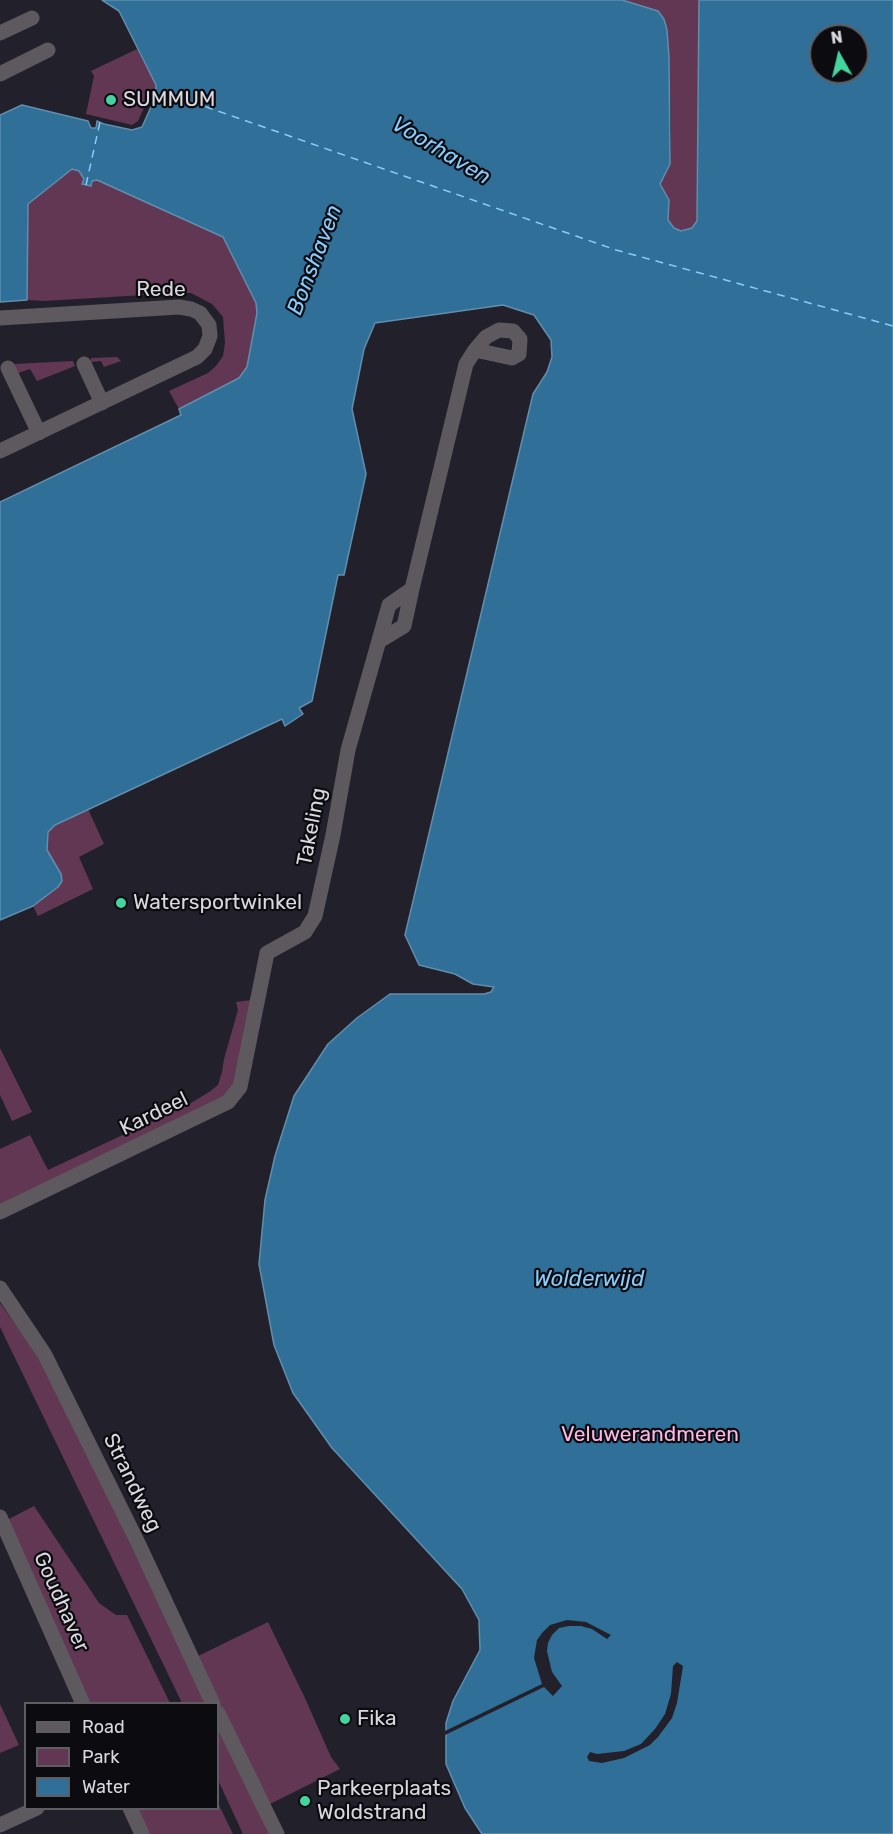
<!DOCTYPE html>
<style>
body{margin:0}
#map{position:relative;width:893px;height:1834px;overflow:hidden;background:#22212b;font-family:Rubik,sans-serif}
canvas{display:block}
.legend{position:absolute;left:24px;top:1702px;width:195px;height:108px;box-sizing:border-box;background:#0c0b10;border:2px solid #5e5d62;margin:0;padding:8px 10px;list-style:none;font-size:18px;color:#d8d8de}
.legend li{display:flex;align-items:center;gap:12px;height:30px}
.legend b{width:30px;border:2px solid #5e5d62}
.north{position:absolute;left:809px;top:24px;width:60px;height:60px;box-sizing:border-box;background:#0c0b10;border:2px solid #5e5d62;border-radius:50%;rotate:352deg;font-size:16px;font-weight:700;line-height:24px;text-align:center;color:#d8d8de}
.north::after{content:'';display:block;margin:auto;width:21px;height:27px;background:#44d49f;clip-path:polygon(50% 0,100% 100%,50% 72%,0 100%)}
</style>
<div id="map">
<canvas width="893" height="1834"></canvas>
<ul class="legend">
<li><b style="height:8px;background:#5d595e"></b>Road</li>
<li><b style="height:16px;background:#613753"></b>Park</li>
<li><b style="height:16px;background:#2f6f98"></b>Water</li>
</ul>
<div class="north">N</div>
</div>
<script>
const g = document.querySelector('canvas').getContext('2d');
g.lineJoin = 'round';
function paint(path, color) {
  g.fillStyle = color;
  g.fill(path, 'evenodd');
}
function shape(rows) {
  const path = new Path2D();
  for (const r of rows) {
    path.moveTo(r[0], r[1]);
    for (let i = 2; i < r.length; i += 2) path.lineTo(r[i], r[i + 1]);
  }
  return path;
}
function trace(path, color, width, dash) {
  g.strokeStyle = color;
  g.lineWidth = width;
  g.lineCap = dash ? 'butt' : 'round';
  g.setLineDash(dash || []);
  g.stroke(path);
}
function drawText(font, color, halo, rows, align = 'center') {
  g.font = font + ' Rubik,sans-serif';
  g.lineWidth = 4.5;
  g.setLineDash([]);
  g.textBaseline = 'middle';
  g.strokeStyle = halo;
  g.fillStyle = color;
  for (const [text, x, y, turn = 0] of rows) {
    g.save();
    g.translate(x, y);
    g.rotate((+turn || 0) * Math.PI / 180);
    g.textAlign = isNaN(turn) ? turn : align;
    if (halo) g.strokeText(text, 0, 0);
    g.fillText(text, 0, 0);
    g.restore();
  }
}
paint(shape([
 [622,0,699,0,697,221,692,228,681,231,674,228,668,220,669,200,660,184,670,164,671,132,669,58,665,19,658,11],
 [137,49,156,85,156,90,150,89,149,97,138,121,132,125,86,114,94,76,91,71],
 [72,169,79,171,84,179,83,184,91,186,92,181,97,180,223,237,256,303,257,313,247,367,239,378,179,409,169,391,208,373,216,366,223,356,225,343,223,317,212,304,191,293,178,293,44,301,27,300,28,204],
 [117,357,121,361,104,367,101,361,91,362,91,358],
 [73,361,75,366,37,381,30,369,18,373,14,364],
 [88,809,104,844,79,857,93,889,38,916,33,906,58,887,60,874,47,850,48,832,55,825],
 [252,1000,243,1070,223,1099,0,1206,0,1149,30,1135,48,1170,191,1103,209,1092,218,1085,222,1072,224,1059,238,1010,236,1002],
 [0,1048,32,1112,12,1121,0,1095],
 [0,1303,45,1365,206,1703,182,1703,0,1327],
 [34,1506,99,1603,116,1615,127,1615,170,1703,89,1703,7,1520],
 [268,1622,304,1696,331,1757,340,1769,268,1805,196,1657],
 [0,1704,19,1745,0,1753],
 [218,1727,269,1834,243,1834,218,1780],
 [218,1803,233,1834,148,1834,137,1809,218,1808]
]), '#613753');
const water = shape([
 [102,0,622,0,658,11,664,19,667,30,669,58,670,164,660,184,669,200,668,220,674,228,681,231,692,228,697,221,699,0,893,0,893,1834,482,1834,465,1808,446,1764,446,1723,453,1701,480,1650,479,1620,462,1589,332,1448,293,1393,274,1345,259,1264,265,1200,275,1156,294,1096,328,1044,357,1018,390,994,484,994,491,992,494,987,473,984,455,974,419,965,405,935,533,394,547,372,552,357,551,340,534,315,503,305,375,323,364,349,352,409,366,474,344,575,338,575,312,701,299,708,303,714,285,726,282,719,55,825,48,832,47,850,61,874,62,881,58,887,33,906,0,920,0,502,181,415,179,409,239,378,247,367,257,313,256,303,223,237,97,180,92,181,91,186,82,184,84,179,79,171,72,169,28,204,27,300,0,302,0,115,22,105,88,121,91,128,96,128,97,121,104,124,132,130,142,127,155,98,156,85,119,11,102,0],
 [821,36,857,36,857,72,821,72,821,36]
]);
paint(water, '#2f6f98');
trace(water, '#628ead', 1.5);
paint(shape([
 [567,1620,586,1622,611,1635,607,1639,592,1629,581,1626,569,1626,559,1628,552,1635,548,1643,547,1651,552,1672,562,1686,553,1696,544,1687,443,1736,443,1732,542,1684,534,1658,537,1640,542,1633,550,1625],
 [677,1662,683,1666,677,1703,672,1718,658,1737,650,1745,624,1758,602,1763,589,1761,587,1757,590,1752,597,1754,624,1751,641,1744,655,1729,665,1714,671,1694,673,1666]
]), '#22212b');
trace(shape([
 [192,102,616,250,893,326],
 [86,185,100,122]
]), '#88cdfd', 1.5, [8, 6]);
trace(shape([
 [0,33,32,18],
 [0,74,48,50],
 [0,318,179,307,191,309,200,313,209,325,210,336,205,349,197,357,0,451],
 [84,364,102,403],
 [8,368,39,433],
 [379,641,404,626,412,589],
 [0,1212,228,1102,240,1087,267,953,305,932,315,916,333,835,348,750,389,605,412,589,466,364,475,350,486,337,499,330,513,331,520,339,519,354,512,358,475,350],
 [0,1288,45,1355,139,1545,213,1704],
 [0,1517,83,1704],
 [218,1713,277,1834],
 [130,1808,142,1834],
 [0,1825,37,1808]
]), '#5d595e', 15);
for (const [x, y, r, color] of [
 [111,100,6,"#44d49f"],
 [121,903,6,"#44d49f"],
 [345,1719,6,"#44d49f"],
 [305,1801,6,"#44d49f"]
]) {
  const dot = new Path2D();
  dot.arc(x, y, r, 0, 2 * Math.PI);
  g.fillStyle = color;
  g.fill(dot);
  trace(dot, '#0c0b10', 2);
}
drawText('21px', '#d8d8de', '#0c0b10', [
 ["SUMMUM",123,100],
 ["Watersportwinkel",133,903],
 ["Fika",357,1719],
 ["Parkeerplaats",317,1789],
 ["Woldstrand",317,1813]
], 'left');
drawText('21px', '#d8d8de', '#0c0b10', [
 ["Rede",161,290],
 ["Takeling",312,827,-79],
 ["Kardeel",154,1114,-26],
 ["Strandweg",132,1483,64],
 ["Goudhaver",61,1602,66]
]);
drawText('21px', '#fcb7e3', '#0c0b10', [
 ["Veluwerandmeren",650,1435]
]);
drawText('italic 22px', '#88cdfd', '#0c0b10', [
 ["Voorhaven",441,151,31],
 ["Bonshaven",315,260,-69],
 ["Wolderwijd",589,1280]
]);
</script>
